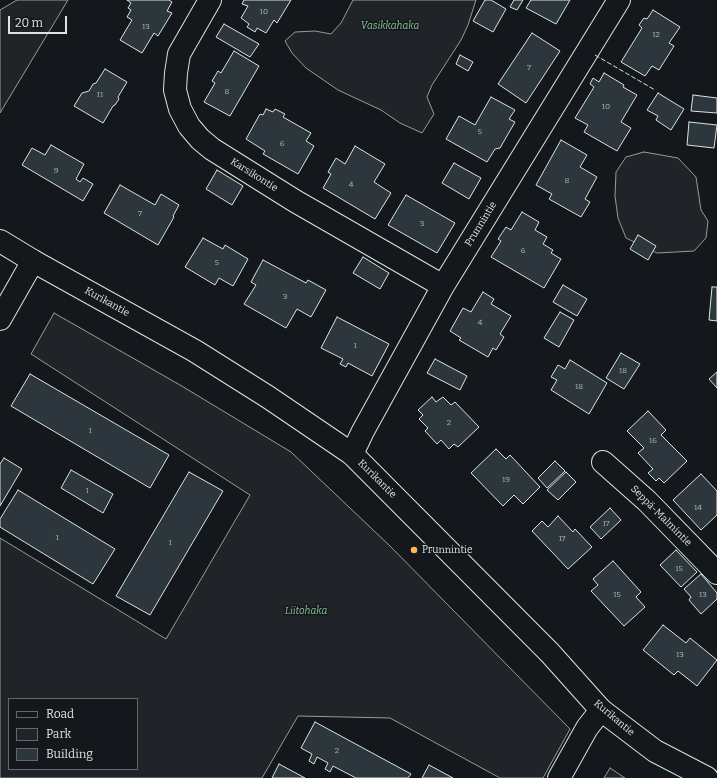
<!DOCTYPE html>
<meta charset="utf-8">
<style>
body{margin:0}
#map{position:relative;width:717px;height:778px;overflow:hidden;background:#14181c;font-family:Bitter,serif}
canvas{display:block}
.legend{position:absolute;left:8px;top:698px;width:130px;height:72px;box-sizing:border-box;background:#14181c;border:1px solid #626a69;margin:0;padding:5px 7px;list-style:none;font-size:12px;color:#d8e6dc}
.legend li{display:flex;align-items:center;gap:8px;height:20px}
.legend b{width:20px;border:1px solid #626a69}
.scale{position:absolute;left:8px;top:16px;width:59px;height:18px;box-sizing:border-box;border:2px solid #d8e6dc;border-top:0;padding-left:5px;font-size:12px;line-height:14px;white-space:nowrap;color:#d8e6dc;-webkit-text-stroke:3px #14181c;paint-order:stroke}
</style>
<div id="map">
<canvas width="717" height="778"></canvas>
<ul class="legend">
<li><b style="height:5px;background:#14181c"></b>Road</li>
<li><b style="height:11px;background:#202428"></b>Park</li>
<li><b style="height:11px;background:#2c363c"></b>Building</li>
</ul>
<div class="scale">20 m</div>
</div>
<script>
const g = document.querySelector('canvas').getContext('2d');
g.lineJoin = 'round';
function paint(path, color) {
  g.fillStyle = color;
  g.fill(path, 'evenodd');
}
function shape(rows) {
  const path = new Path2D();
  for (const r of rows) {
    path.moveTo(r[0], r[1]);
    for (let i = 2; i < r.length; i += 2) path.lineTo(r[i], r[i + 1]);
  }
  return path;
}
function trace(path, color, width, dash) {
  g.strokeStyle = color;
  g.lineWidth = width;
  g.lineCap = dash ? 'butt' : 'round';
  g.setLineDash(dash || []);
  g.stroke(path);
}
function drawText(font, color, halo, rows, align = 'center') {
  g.font = font + ' Bitter,serif';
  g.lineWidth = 3;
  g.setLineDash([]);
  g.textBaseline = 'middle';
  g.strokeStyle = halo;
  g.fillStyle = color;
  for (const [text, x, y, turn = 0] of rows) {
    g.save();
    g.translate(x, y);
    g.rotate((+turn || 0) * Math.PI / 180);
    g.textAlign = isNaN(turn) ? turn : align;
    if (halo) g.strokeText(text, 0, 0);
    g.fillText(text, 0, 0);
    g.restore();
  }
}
const green = shape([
 [17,0,68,0,0,113,0,10,17,0],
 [353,0,476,0,468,25,461,40,432,85,427,97,434,114,422,133,400,123,381,110,338,90,306,68,292,53,285,41,295,32,315,31,331,34,341,23,353,0],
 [644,152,678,158,696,177,701,210,708,221,706,238,694,251,657,253,626,238,618,218,615,196,616,172,626,157,644,152],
 [54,313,180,385,291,452,390,546,570,729,543,778,500,778,390,718,298,716,262,778,0,778,0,538,166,639,250,495,31,354,54,313],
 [9,699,137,699,137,769,9,769,9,699],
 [610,768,625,778,604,778,610,768]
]);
paint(green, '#202428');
trace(green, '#939e99', 1);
const building = shape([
 [127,0,169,0,172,2,167,11,172,13,158,36,154,33,142,53,120,40,132,20,127,17,131,10,128,8,131,3,127,0],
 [244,0,291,0,277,23,274,20,266,33,257,28,255,32,247,27,249,24,241,18,248,6,242,4,244,0],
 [485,0,491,0,506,9,493,32,473,21,485,0],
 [514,0,523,0,517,10,510,7,514,0],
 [531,0,570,0,556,24,526,8,531,0],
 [653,10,680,27,669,43,674,46,659,70,652,66,645,76,621,62,642,28,639,25,644,18,647,19,653,10],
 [224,24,259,44,250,57,216,37,224,24],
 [532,33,560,51,526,103,498,84,532,33],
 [234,51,259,66,230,116,204,102,215,83,212,81,218,71,221,73,234,51],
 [460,55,473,62,468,71,456,64,460,55],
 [105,69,127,82,118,97,119,99,115,105,113,106,103,123,74,106,82,93,89,91,93,84,96,83,105,69],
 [604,73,624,85,623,87,637,95,621,122,631,128,617,151,584,132,588,125,575,118,594,87,590,84,593,78,599,82,604,73],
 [658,93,684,109,671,130,656,120,658,116,647,110,658,93],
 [693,95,717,98,717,113,691,111,693,95],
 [491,97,515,110,509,119,515,122,500,148,495,149,487,162,446,139,459,116,475,125,491,97],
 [266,109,273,112,275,109,285,114,283,117,311,133,306,141,314,146,298,174,263,154,265,151,246,139,260,114,263,115,266,109],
 [689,122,717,125,714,148,687,145,689,122],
 [561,140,587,155,580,167,597,177,585,199,590,202,581,217,549,199,552,194,536,185,561,140],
 [51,145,84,164,76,179,80,182,83,178,93,184,83,201,22,165,32,148,45,155,51,145],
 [355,146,385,164,374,182,391,193,375,219,323,188,331,174,328,172,336,158,345,164,355,146],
 [454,163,481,178,469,199,442,183,454,163],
 [217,170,243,186,232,205,206,189,217,170],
 [120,185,155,205,161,194,179,205,173,216,174,217,158,245,104,213,120,185],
 [406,195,455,223,437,253,388,225,406,195],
 [522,212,539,222,535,230,547,237,543,244,553,250,551,253,561,259,544,288,491,257,501,241,498,239,506,227,511,230,522,212],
 [638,235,656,246,648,260,630,249,638,235],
 [203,238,223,249,225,245,248,259,233,286,219,278,215,285,185,267,203,238],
 [363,257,389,273,380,289,353,273,363,257],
 [263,260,306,283,308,280,326,290,311,317,297,309,286,328,244,304,256,285,251,282,263,260],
 [563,285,587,299,577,316,553,302,563,285],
 [712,287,717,287,717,321,709,320,712,287],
 [483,292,494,299,491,304,511,316,500,334,504,337,496,350,493,348,488,357,459,340,461,338,450,331,463,308,471,312,483,292],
 [560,312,574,320,559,347,544,338,560,312],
 [337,317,389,344,372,376,348,363,346,367,340,364,343,359,321,348,337,317],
 [621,353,640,364,624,389,606,378,621,353],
 [435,359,467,376,460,390,427,373,435,359],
 [570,360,607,383,589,414,551,390,557,380,551,377,558,365,565,369,570,360],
 [717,372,717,388,709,379,717,372],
 [30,374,169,455,150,488,11,406,30,374],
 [432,397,436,402,443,397,451,405,455,402,479,427,458,447,454,444,449,449,441,440,437,444,425,431,428,428,419,419,423,415,418,410,432,397],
 [648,411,666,430,661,435,687,461,664,483,659,478,656,481,648,473,653,469,638,453,644,448,627,431,648,411],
 [496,449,506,459,510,455,540,487,523,504,514,495,503,506,471,473,496,449],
 [4,458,22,469,0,506,0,464,4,458],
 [555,461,565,471,547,488,538,478,555,461],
 [71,470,113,494,103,513,61,488,71,470],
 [189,472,223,491,150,615,116,596,189,472],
 [566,472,576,482,558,500,547,490,566,472],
 [701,474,717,491,717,515,701,530,673,500,701,474],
 [18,490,115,549,93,584,0,527,0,519,18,490],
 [610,508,621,520,601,539,590,527,610,508],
 [558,516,573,532,575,529,592,547,568,569,532,531,542,521,548,527,558,516],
 [676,550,697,572,681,587,660,565,676,550],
 [613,561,641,592,636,597,645,607,624,626,591,591,598,585,593,579,613,561],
 [701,574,717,593,717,599,701,614,689,600,691,597,684,589,701,574],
 [663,625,686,643,690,638,717,660,697,686,678,671,674,675,643,650,663,625],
 [315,722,411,774,408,778,356,778,333,766,330,772,325,769,328,763,317,757,314,764,309,761,312,754,301,748,315,722],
 [279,764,305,778,272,778,279,764],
 [429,765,453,778,422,778,429,765]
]);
paint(building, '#2c363c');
trace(building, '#d8e6dc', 1);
const minor = shape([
 [210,0,179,54,176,73,175,90,180,109,189,126,200,139,212,149,295,201,443,286],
 [0,319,33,261],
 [352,454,363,431,443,286,619,0],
 [603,462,647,501,717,573],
 [559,778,587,728,601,710]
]);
const major = shape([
 [0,241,33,261,195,351,268,397,352,454,550,653,601,710,655,751,707,778]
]);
trace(minor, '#d8e6dc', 24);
trace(major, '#d8e6dc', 24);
trace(minor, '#14181c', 22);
trace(major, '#14181c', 22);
trace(shape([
 [595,55,655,90]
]), '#d8e6dc', 1, [5, 2]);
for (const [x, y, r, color] of [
 [414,550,4,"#ffb74d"]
]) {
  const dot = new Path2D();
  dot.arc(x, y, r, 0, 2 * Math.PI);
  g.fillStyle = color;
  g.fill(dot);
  trace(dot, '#14181c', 1.5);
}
drawText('8px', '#adbab4', null, [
 ["10",264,12],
 ["13",146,27],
 ["12",656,35],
 ["7",529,68],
 ["8",227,92],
 ["11",100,95],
 ["10",606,107],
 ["5",480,132],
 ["6",282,144],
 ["9",56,171],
 ["8",567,181],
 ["4",351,185],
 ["7",140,214],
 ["3",422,224],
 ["6",523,251],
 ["5",217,263],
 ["3",285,297],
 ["4",480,323],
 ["1",355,346],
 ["18",623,371],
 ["18",579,387],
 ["2",449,423],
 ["1",90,431],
 ["16",653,441],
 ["19",506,480],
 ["1",87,491],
 ["14",698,508],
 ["17",606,524],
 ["1",57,538],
 ["17",562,539],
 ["1",170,543],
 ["15",679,569],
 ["15",617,595],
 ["13",703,595],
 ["13",680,655],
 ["2",337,751]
]);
drawText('italic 10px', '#8ac095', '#14181c', [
 ["Vasikkahaka",390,26],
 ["Liitohaka",306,611]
]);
drawText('10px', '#d8e6dc', '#14181c', [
 ["Karsikontie",254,175,32],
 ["Prunnintie",481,224,-58],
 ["Kurikantie",107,302,29],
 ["Kurikantie",377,479,45],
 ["Seppä-Malmintie",661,516,45],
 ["Kurikantie",614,718,40]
]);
drawText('10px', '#d8e6dc', '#14181c', [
 ["Prunnintie",422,550]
], 'left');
</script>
